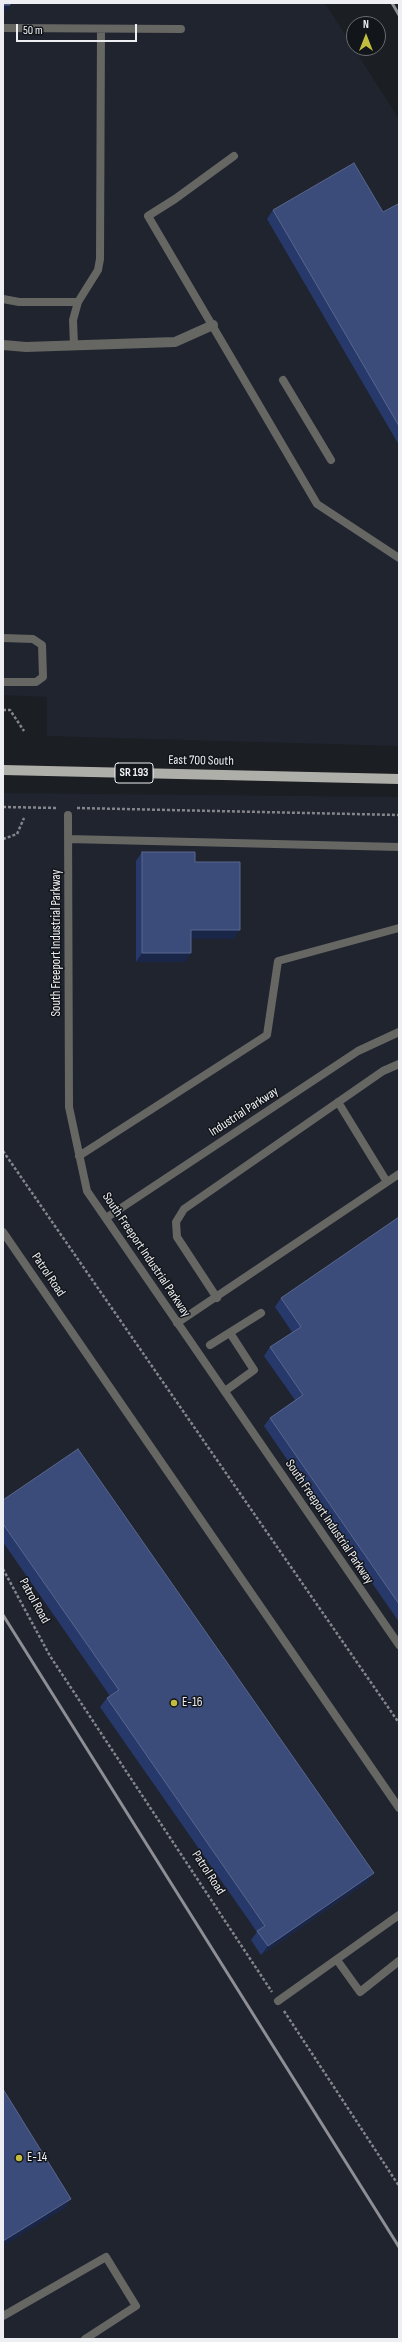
<!DOCTYPE html>
<style>
body{margin:0}
#map{position:relative;width:402px;height:2342px;overflow:hidden;background:#1b1e23;font-family:"Sofia Sans Condensed",sans-serif}
canvas{display:block}
.frame{position:absolute;inset:0;border:4px solid #eeeff3;pointer-events:none}
.north{position:absolute;left:346px;top:16px;width:40px;height:40px;box-sizing:border-box;background:#121519;border:1px solid #6a6c70;border-radius:50%;rotate:0deg;font-size:11px;font-weight:700;line-height:16px;text-align:center;color:#eeeff3}
.north::after{content:'';display:block;margin:auto;width:14px;height:18px;background:#c2bd3f;clip-path:polygon(50% 0,100% 100%,50% 72%,0 100%)}
.scale{position:absolute;left:16px;top:24px;width:121px;height:18px;box-sizing:border-box;border:2px solid #eeeff3;border-top:0;padding-left:5px;font-size:12px;line-height:14px;white-space:nowrap;color:#eeeff3;-webkit-text-stroke:3px #121519;paint-order:stroke}
</style>
<div id="map">
<canvas width="402" height="2342"></canvas>
<div class="frame"></div>
<div class="north">N</div>
<div class="scale">50 m</div>
</div>
<script>
const g = document.querySelector('canvas').getContext('2d');
g.lineJoin = 'round';
function paint(path, color) {
  g.fillStyle = color;
  g.fill(path, 'evenodd');
}
function shape(rows) {
  const path = new Path2D();
  for (const r of rows) {
    path.moveTo(r[0], r[1]);
    for (let i = 2; i < r.length; i += 2) path.lineTo(r[i], r[i + 1]);
  }
  return path;
}
function trace(path, color, width, dash) {
  g.strokeStyle = color;
  g.lineWidth = width;
  g.lineCap = dash ? 'butt' : 'round';
  g.setLineDash(dash || []);
  g.stroke(path);
}
function drawText(font, color, halo, rows, align = 'center') {
  g.font = font + ' "Sofia Sans Condensed",sans-serif';
  g.lineWidth = 3;
  g.setLineDash([]);
  g.textBaseline = 'middle';
  g.strokeStyle = halo;
  g.fillStyle = color;
  for (const [text, x, y, turn = 0] of rows) {
    g.save();
    g.translate(x, y);
    g.rotate((+turn || 0) * Math.PI / 180);
    g.textAlign = isNaN(turn) ? turn : align;
    if (halo) g.strokeText(text, 0, 0);
    g.fillText(text, 0, 0);
    g.restore();
  }
}
paint(shape([
 [3,3,325,3,399,119,399,746,47,736,47,697,3,695],
 [3,793,399,797,399,2339,3,2339]
]), '#20242f');
trace(shape([
 [3,710,10,710,24,731],
 [3,807,58,808],
 [77,808,399,815],
 [3,839,17,834,24,818],
 [3,1151,399,1723],
 [3,1569,50,1656,272,1992],
 [284,2011,399,2186]
]), '#83858a', 2.5, [3, 2]);
trace(shape([
 [3,28,181,29],
 [234,156,175,199,148,216,317,504,399,558],
 [3,299,19,302,78,302],
 [74,345,73,320,78,302,98,270,100,259,101,29],
 [283,380,331,460],
 [3,638,33,639,42,645,43,677,36,682,3,682],
 [68,815,69,1107,87,1191,399,1645],
 [68,839,399,847],
 [338,1102,387,1182],
 [79,1156,267,1035,278,961,399,928],
 [106,1218,358,1051,399,1032],
 [3,1232,399,1808],
 [217,1298,177,1237,176,1222,184,1209,383,1071,399,1064],
 [177,1323,399,1174],
 [210,1345,261,1313],
 [225,1391,254,1370,230,1333],
 [337,1960,360,1992,399,1961],
 [278,2001,399,1915],
 [3,2316,106,2257,136,2306,85,2339]
]), '#666663', 8);
trace(shape([
 [3,345,26,347,175,342,213,325]
]), '#666663', 10);
trace(shape([
 [3,770,399,779]
]), '#afafa9', 10);
trace(shape([
 [392,3,399,15],
 [3,1615,399,2247]
]), '#8d8f94', 3);
paint(shape([
 [399,205,399,445,267,219,273,210,383,212],
 [142,852,195,862,234,939,191,939,185,962,136,962,136,861],
 [399,1217,399,1622,264,1426,270,1418,295,1400,264,1356,270,1347,292,1332,275,1307,281,1298],
 [3,1500,367,1882,261,1955,251,1940,257,1932,100,1707,107,1698,110,1696,3,1542]
]), '#27396b');
paint(shape([
 [3,5,10,5,3,14],
 [191,930,240,930,234,939,185,939],
 [142,953,191,953,185,962,136,962],
 [374,1873,367,1882,261,1955,268,1946],
 [71,2199,65,2208,3,2246,3,2241]
]), '#192648');
const building = shape([
 [3,3,10,3,10,5,3,5,3,3],
 [354,163,383,212,398,204,399,205,399,426,273,210,354,163],
 [142,852,195,852,195,862,240,862,240,930,191,930,191,953,142,953,142,852],
 [399,1217,399,1604,270,1418,303,1395,270,1347,301,1327,281,1298,399,1217],
 [78,1449,374,1873,268,1946,257,1931,265,1926,107,1698,119,1690,3,1524,3,1500,78,1449],
 [3,2089,71,2199,3,2241,3,2089]
]);
paint(building, '#3c4c7a');
trace(building, '#58668d', 1);
for (const [x, y, r, color] of [
 [174,1703,4,"#c2bd3f"],
 [19,2158,4,"#c2bd3f"]
]) {
  const dot = new Path2D();
  dot.arc(x, y, r, 0, 2 * Math.PI);
  g.fillStyle = color;
  g.fill(dot);
  trace(dot, '#121519', 1.5);
}
for (const [x, y, w] of [
 [134,773,38]
]) {
  const box = new Path2D();
  box.roundRect(x - w / 2, y - 10, w, 20, 3);
  g.fillStyle = '#121519';
  g.fill(box);
  trace(box, '#eeeff3', 1);
}
drawText('bold 12px', '#eeeff3', null, [
 ["SR 193",134,773]
]);
drawText('13px', '#eeeff3', '#121519', [
 ["East 700 South",201,761,1],
 ["South Freeport Industrial Parkway",57,943,-90],
 ["Industrial Parkway",244,1112,-33],
 ["South Freeport Industrial Parkway",146,1255,56],
 ["Patrol Road",48,1275,56],
 ["South Freeport Industrial Parkway",329,1522,56],
 ["Patrol Road",34,1601,61],
 ["Patrol Road",208,1873,57]
]);
drawText('13px', '#eeeff3', '#121519', [
 ["E-16",182,1703],
 ["E-14",27,2158]
], 'left');
</script>
